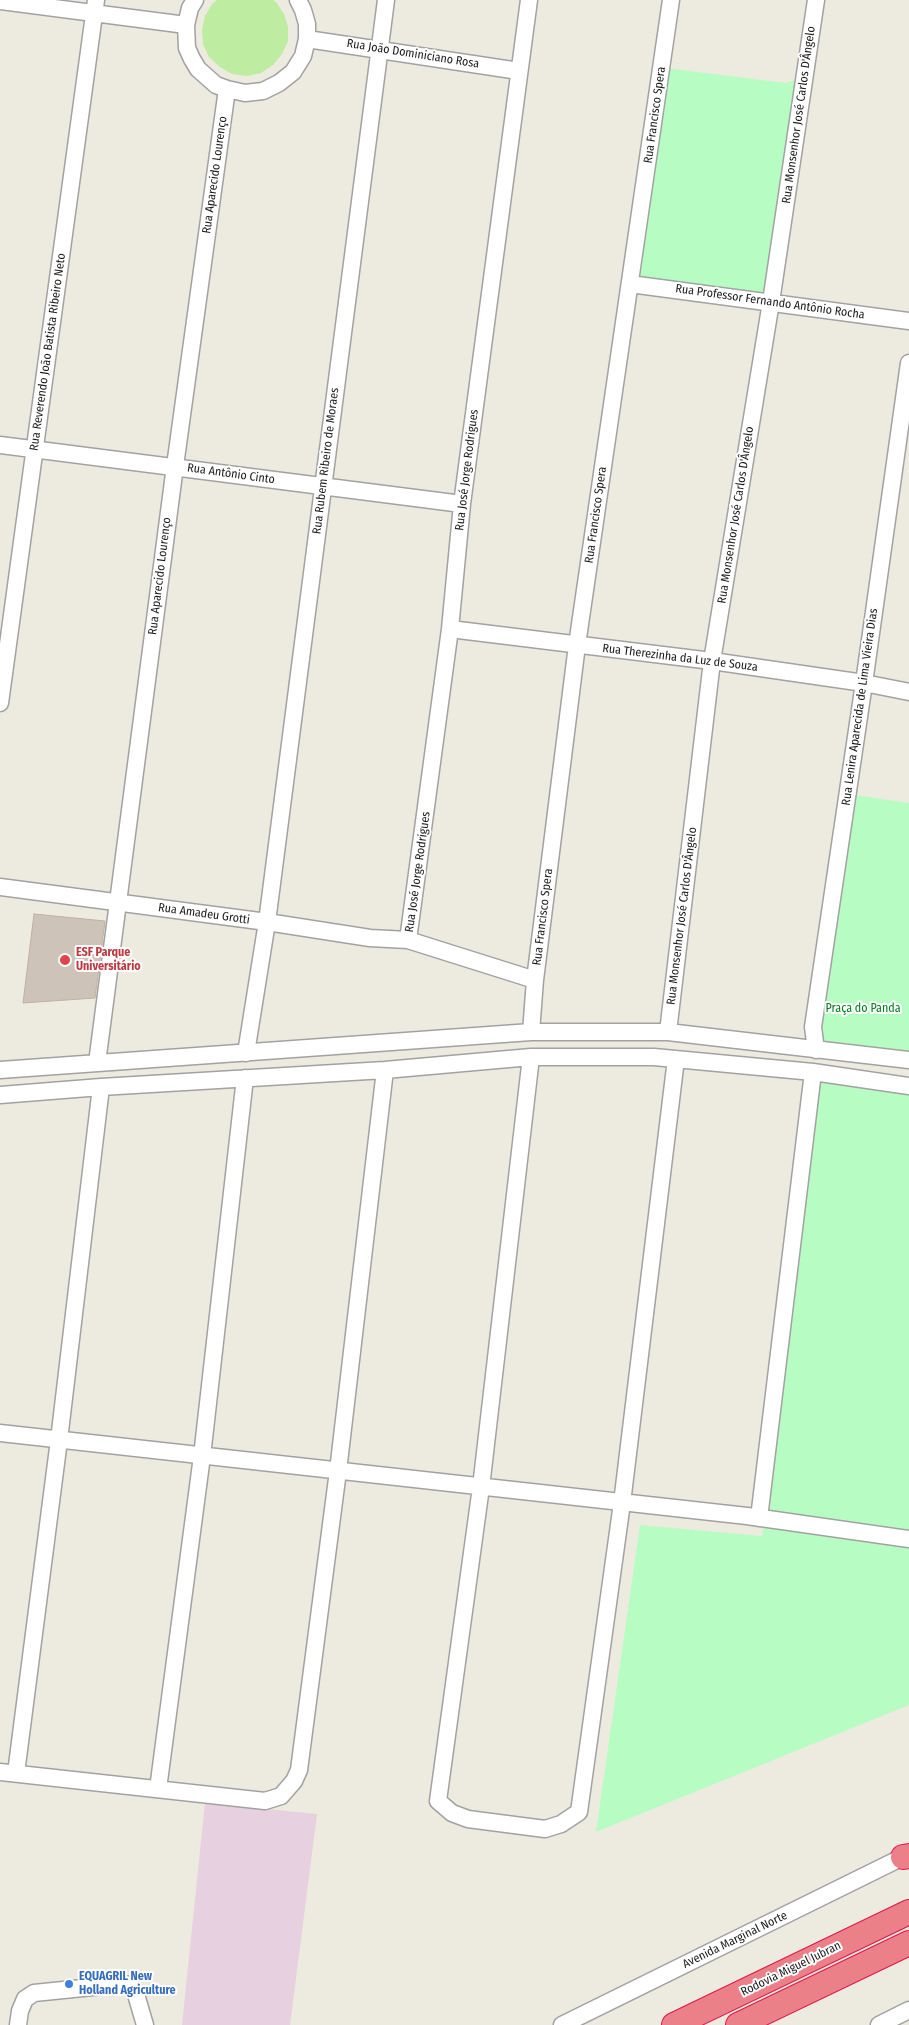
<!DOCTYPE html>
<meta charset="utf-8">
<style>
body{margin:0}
canvas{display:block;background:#edeadf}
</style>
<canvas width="909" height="2025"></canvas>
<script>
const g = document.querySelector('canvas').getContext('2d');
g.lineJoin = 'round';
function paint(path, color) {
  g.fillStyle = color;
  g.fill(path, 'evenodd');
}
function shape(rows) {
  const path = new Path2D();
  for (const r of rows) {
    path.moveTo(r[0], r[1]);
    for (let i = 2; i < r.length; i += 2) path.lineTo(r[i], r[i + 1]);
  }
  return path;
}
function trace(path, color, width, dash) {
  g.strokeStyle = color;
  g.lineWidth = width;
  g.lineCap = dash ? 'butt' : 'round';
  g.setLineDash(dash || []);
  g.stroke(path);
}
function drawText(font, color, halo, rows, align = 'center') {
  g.font = font + ' "Fira Sans Condensed",sans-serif';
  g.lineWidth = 4;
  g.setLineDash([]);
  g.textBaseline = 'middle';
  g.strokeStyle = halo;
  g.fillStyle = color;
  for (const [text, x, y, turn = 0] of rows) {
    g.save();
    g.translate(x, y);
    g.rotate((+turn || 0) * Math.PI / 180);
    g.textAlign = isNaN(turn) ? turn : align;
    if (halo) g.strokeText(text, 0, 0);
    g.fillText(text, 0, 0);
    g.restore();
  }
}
paint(shape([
 [205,1803,317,1814,290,2025,182,2025]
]), '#e7d0e0');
paint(shape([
 [217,0,273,0,276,2,284,14,288,27,288,41,282,54,273,65,261,73,247,76,232,74,220,67,209,57,203,44,202,30,205,16,212,4]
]), '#beeca0');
paint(shape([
 [666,68,786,83,795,80,771,302,630,284],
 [848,794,909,803,909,1060,820,1051,813,1027],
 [819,1075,909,1089,909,1705,596,1832,640,1525,762,1536]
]), '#b7fdc3');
const building = shape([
 [34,914,105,921,95,998,23,1003,34,914]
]);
paint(building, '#cdc3b8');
trace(building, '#c0b1a1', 1);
const minor = shape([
 [195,0,190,8,186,25,187,48,192,59,198,69,216,85,227,89,245,93,263,91,279,83,293,72,303,56,307,39,307,24,303,10,298,0],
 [0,1,186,25],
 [307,39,519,71],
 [630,284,909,321],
 [0,445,462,504],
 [450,629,712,661,864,683,909,692],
 [0,703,96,0],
 [0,887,267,922,370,938,408,940,535,980],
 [408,940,450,629,462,504,529,0],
 [531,1032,535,980,577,645,671,0],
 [668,1032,712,661,771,302,816,0],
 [816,1050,813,1027,864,683,909,363],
 [246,1053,267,922,386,0],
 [531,1057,481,1487,438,1801,452,1813,468,1819,545,1829,561,1824,579,1812,622,1503,676,1059],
 [97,1063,175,466,227,89],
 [0,1070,531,1032,668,1032,909,1060],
 [0,1095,101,1087,385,1070,531,1057,654,1057,813,1072,909,1086],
 [0,1433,747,1516,909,1539],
 [759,1518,813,1072],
 [0,1772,265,1801,281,1796,294,1781,299,1770,338,1471,385,1070],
 [16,1773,59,1440,101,1087],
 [158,1789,202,1456,245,1078],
 [18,2025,20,2011,25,1999,34,1993,122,1984,129,1985,135,1991,145,2025],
 [562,2025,909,1854],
 [879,2025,909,2010]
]);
const highway = shape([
 [903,1857,909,1856],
 [674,2025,909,1912],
 [738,2025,909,1943]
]);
trace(minor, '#a2a2a2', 19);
trace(highway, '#df1848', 26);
trace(minor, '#fff', 16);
trace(highway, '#eb8089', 24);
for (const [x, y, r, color] of [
 [65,960,6,"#e0444e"],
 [69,1984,5,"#3f7fe0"]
]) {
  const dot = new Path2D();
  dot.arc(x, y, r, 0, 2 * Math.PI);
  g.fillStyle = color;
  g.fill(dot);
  trace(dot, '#fff', 2);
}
drawText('12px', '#1b1b1b', '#fff', [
 ["Rua João Dominiciano Rosa",413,54,9],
 ["Rua Francisco Spera",655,115,-82],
 ["Rua Monsenhor José Carlos D'Ângelo",799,115,-82],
 ["Rua Aparecido Lourenço",215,175,-82],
 ["Rua Professor Fernando Antônio Rocha",770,302,8],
 ["Rua Reverendo João Batista Ribeiro Neto",48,352,-82],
 ["Rua Rubem Ribeiro de Moraes",326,461,-83],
 ["Rua José Jorge Rodrigues",467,470,-83],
 ["Rua Antônio Cinto",231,474,8],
 ["Rua Francisco Spera",596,515,-82],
 ["Rua Monsenhor José Carlos D'Ângelo",736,515,-81],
 ["Rua Aparecido Lourenço",160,576,-83],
 ["Rua Therezinha da Luz de Souza",680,658,7],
 ["Rua Lenira Aparecida de Lima Vieira Dias",860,707,-82],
 ["Rua José Jorge Rodrigues",418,872,-82],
 ["Rua Amadeu Grotti",204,914,8],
 ["Rua Monsenhor José Carlos D'Ângelo",682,916,-83],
 ["Rua Francisco Spera",543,917,-83],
 ["Avenida Marginal Norte",735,1940,-26],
 ["Rodovia Miguel Jubran",791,1969,-26]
]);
drawText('bold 12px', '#be3a42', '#fff', [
 ["ESF Parque",76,953],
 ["Universitário",76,967]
], 'left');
drawText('12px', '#047d1b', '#fff', [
 ["Praça do Panda",863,1009]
]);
drawText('bold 12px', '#366cbe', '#fff', [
 ["EQUAGRIL New",79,1977],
 ["Holland Agriculture",79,1991]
], 'left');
</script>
